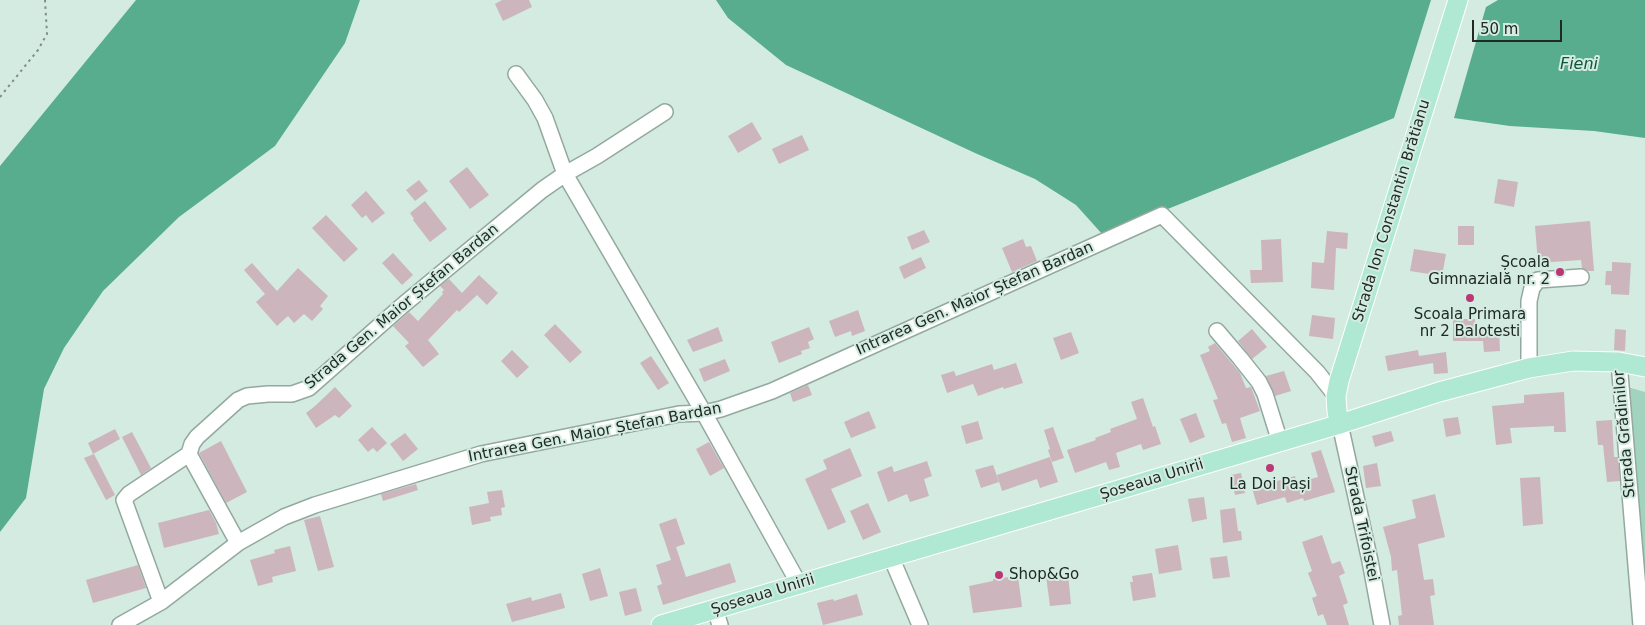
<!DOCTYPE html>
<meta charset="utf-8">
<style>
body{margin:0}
#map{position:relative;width:1645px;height:625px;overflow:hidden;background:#d3ebe0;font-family:"DejaVu Sans",sans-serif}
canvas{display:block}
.scale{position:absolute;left:1472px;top:20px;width:90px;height:22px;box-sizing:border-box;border:2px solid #202925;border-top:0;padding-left:6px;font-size:15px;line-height:18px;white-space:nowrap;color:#202925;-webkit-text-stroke:4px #d3ebe0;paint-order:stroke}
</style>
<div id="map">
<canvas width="1645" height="625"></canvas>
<div class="scale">50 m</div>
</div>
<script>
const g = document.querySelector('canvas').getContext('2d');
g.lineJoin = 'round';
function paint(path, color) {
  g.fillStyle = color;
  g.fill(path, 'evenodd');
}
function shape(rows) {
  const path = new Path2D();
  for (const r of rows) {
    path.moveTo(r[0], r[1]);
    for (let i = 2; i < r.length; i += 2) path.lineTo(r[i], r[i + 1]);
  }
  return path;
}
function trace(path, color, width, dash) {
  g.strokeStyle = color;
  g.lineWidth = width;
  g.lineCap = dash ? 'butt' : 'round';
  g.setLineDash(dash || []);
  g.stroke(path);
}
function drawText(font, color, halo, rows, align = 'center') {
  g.font = font + ' "DejaVu Sans",sans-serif';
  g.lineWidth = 4;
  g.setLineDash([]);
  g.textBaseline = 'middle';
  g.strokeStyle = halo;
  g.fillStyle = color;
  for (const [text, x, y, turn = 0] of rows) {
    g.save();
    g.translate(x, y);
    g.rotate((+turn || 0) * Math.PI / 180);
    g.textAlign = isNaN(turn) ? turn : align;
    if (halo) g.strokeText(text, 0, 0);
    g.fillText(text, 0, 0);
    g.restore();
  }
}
paint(shape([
 [1624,386,1645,392,1645,625]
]), '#a2d3be');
paint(shape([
 [136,0,360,0,345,43,275,146,179,217,103,291,64,348,44,389,26,498,0,532,0,166],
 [716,0,1431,0,1394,118,1103,235,1076,205,1035,179,975,153,786,65,728,18],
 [1498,0,1645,0,1645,138,1594,131,1510,126,1454,118,1486,7]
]), '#57ad8d');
paint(shape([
 [502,0,529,0,532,7,503,21,495,4],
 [752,122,762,139,738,153,728,136],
 [802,135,809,150,779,164,772,149],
 [467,167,489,195,470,209,449,181],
 [1498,179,1518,182,1514,207,1494,203],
 [419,180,428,191,415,201,406,190],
 [366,191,385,213,372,223,366,215,362,218,351,205],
 [425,201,447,229,430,242,413,220,414,219,410,213],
 [326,215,358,249,344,262,312,228],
 [1590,221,1594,271,1588,271,1582,268,1581,260,1538,263,1535,226],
 [1458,226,1474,226,1474,245,1458,245],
 [924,230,930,242,912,250,907,237],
 [1327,231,1348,233,1347,249,1336,248,1334,290,1311,288,1312,262,1324,263],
 [1023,239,1026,247,1031,246,1037,261,1012,272,1002,248],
 [1281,239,1283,282,1251,283,1250,270,1262,270,1261,240],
 [1414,249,1446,254,1442,276,1410,271],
 [393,253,413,275,402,285,382,263],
 [921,257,926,268,904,279,899,267],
 [1612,262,1631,263,1629,295,1611,294,1611,285,1605,285,1606,271,1612,271],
 [252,263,277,291,298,268,328,296,320,306,323,309,312,321,304,314,294,323,288,316,277,326,256,302,265,294,244,270],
 [479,275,498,293,487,305,477,295,459,312,457,310,428,340,439,354,423,367,405,346,409,343,393,326,409,312,418,321,443,294,442,292,444,290,440,286,449,279,462,293],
 [858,310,865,331,852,336,851,331,835,337,829,321],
 [1312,315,1335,318,1333,339,1309,336],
 [1453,319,1475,319,1475,329,1499,328,1500,351,1484,352,1483,341,1453,341],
 [555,324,582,352,570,363,544,335],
 [718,327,723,341,693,352,687,340],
 [809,327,814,339,808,342,810,348,801,351,802,354,779,363,771,342],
 [1252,329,1267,347,1252,359,1238,341],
 [1615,329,1626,330,1625,351,1614,350],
 [1071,332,1079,353,1061,360,1053,338],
 [1215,343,1240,373,1246,388,1251,387,1260,411,1240,418,1246,438,1232,442,1226,423,1222,424,1213,400,1218,399,1200,355,1210,351,1208,347],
 [512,350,529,367,517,378,501,361],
 [1418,350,1419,356,1446,352,1448,373,1434,374,1433,363,1388,371,1385,356],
 [651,356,669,383,658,390,640,363],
 [725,359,730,371,704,382,699,369],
 [1016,363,1023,383,1004,389,1003,387,978,396,973,384,947,393,941,375,954,371,956,376,992,364,994,370],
 [1284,371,1291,391,1275,396,1266,376],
 [808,385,812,395,793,402,790,393],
 [335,387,352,406,339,418,335,415,316,428,306,413,315,406],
 [1564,392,1566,432,1554,432,1554,426,1510,428,1512,443,1496,445,1492,406,1524,403,1524,395],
 [1143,398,1153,427,1155,426,1161,444,1143,450,1141,444,1116,453,1120,467,1109,470,1106,462,1075,473,1067,450,1096,440,1095,438,1111,432,1110,429,1137,419,1131,402],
 [869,411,876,428,851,438,844,422],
 [1196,413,1205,437,1190,443,1180,419],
 [1458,417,1461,434,1446,437,1443,419],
 [1612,420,1614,457,1618,457,1620,481,1607,482,1603,445,1598,445,1596,421],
 [978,421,983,439,966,444,961,426],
 [372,427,387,443,377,452,373,448,368,452,358,440],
 [1053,427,1064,458,1052,462,1048,450,1050,449,1044,430],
 [115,429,120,439,93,454,88,443],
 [1391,431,1394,441,1375,447,1372,436],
 [132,432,151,468,141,475,122,437],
 [405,433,418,449,403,461,390,444],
 [221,441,247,492,226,503,199,453],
 [709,442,724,468,710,476,696,449],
 [850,448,862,476,831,489,846,522,828,530,805,479,827,469,823,460],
 [1321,450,1335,492,1304,501,1303,498,1287,503,1285,497,1257,505,1252,488,1295,476,1297,483,1318,477,1311,453],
 [94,454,115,495,106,500,84,458],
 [1050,457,1058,482,1040,488,1037,479,1002,491,997,475],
 [927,461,932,476,924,479,929,496,910,502,907,494,888,502,877,472,892,466,894,472],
 [1377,463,1381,486,1366,488,1363,466],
 [993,465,999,482,981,488,975,470],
 [1241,473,1245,493,1235,495,1231,475],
 [1540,477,1543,524,1523,526,1520,478],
 [416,484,418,490,383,501,381,494],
 [502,490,505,507,501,508,502,515,490,517,491,521,472,525,469,507,489,503,487,492],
 [1435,494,1445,537,1418,544,1424,580,1433,579,1435,595,1430,596,1434,625,1399,625,1398,616,1402,615,1397,570,1392,571,1391,557,1383,527,1416,518,1412,500],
 [1204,497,1207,519,1192,522,1188,499],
 [868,503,881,532,863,540,850,511],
 [1235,508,1238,531,1241,531,1242,540,1223,543,1220,510],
 [209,510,216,523,219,534,164,548,158,523],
 [320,516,334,567,318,571,304,520],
 [676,518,685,544,676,547,686,577,730,563,736,582,663,605,657,586,662,584,656,565,671,560,659,524],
 [1322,535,1332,564,1340,561,1345,573,1339,576,1348,603,1343,605,1349,625,1327,625,1323,614,1318,616,1312,598,1317,596,1308,573,1312,571,1302,542],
 [1178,545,1182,570,1159,574,1155,549],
 [290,546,296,571,272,577,273,582,258,586,250,560,275,553,274,550],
 [1227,556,1230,577,1213,579,1210,558],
 [138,565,146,588,93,603,86,580],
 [600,568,608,596,590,601,582,574],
 [1152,573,1156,597,1133,601,1130,582,1133,582,1132,576],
 [1068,574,1071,604,1050,606,1046,576],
 [1018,576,1022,607,973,613,969,586,993,581,993,579],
 [636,588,642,611,625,616,619,592],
 [561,593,565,608,512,622,506,604,531,597,532,601],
 [857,594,863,615,823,625,817,603,833,599,834,601]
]), '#cdb5bd');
const minor = shape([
 [516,74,535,100,545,118,565,174,704,413,799,584],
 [1217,331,1240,358,1259,382,1265,394,1280,442],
 [1619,362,1641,625],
 [1529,368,1529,301,1532,288,1538,280,1581,277],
 [1340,424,1370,561,1382,625],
 [189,454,192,444,197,437,238,400,247,396,268,394,292,394,309,388,403,305,542,190,565,174,597,156,665,112],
 [189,454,238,543],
 [891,557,920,625],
 [161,602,124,500,129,494,189,454],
 [715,609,720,625],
 [120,625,161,602,238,543,284,517,315,505,481,454,679,414,704,413,721,409,772,391,1162,215,1317,372,1336,396]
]);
const major = shape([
 [1340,424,1337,412,1336,396,1339,381,1458,0],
 [661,625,1108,493,1340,424,1439,392,1529,368,1573,361,1619,362,1645,367]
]);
trace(minor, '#93a99f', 18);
trace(major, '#fff', 21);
trace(shape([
 [0,97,38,50,47,34,45,0]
]), '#7e8f87', 2, [2.5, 4]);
trace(minor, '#fff', 15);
trace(major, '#b0e9d3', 19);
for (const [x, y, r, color] of [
 [1560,272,5,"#bd3676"],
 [1470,298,5,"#bd3676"],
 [1270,468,5,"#bd3676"],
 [999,575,5,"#bd3676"]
]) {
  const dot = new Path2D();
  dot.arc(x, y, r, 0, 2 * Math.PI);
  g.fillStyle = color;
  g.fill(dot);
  trace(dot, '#d3ebe0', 2);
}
drawText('15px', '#202925', '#d3ebe0', [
 ["Strada Ion Constantin Brătianu",1392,211,-73],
 ["Intrarea Gen. Maior Ștefan Bardan",975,299,-24],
 ["Strada Gen. Maior Ștefan Bardan",402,307,-40],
 ["Intrarea Gen. Maior Ștefan Bardan",595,433,-11],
 ["Strada Grădinilor",1625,434,-95],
 ["Șoseaua Unirii",1152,480,-17],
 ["Strada Trifoistei",1361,524,78],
 ["Șoseaua Unirii",763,595,-17]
]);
drawText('15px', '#202925', '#d3ebe0', [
 ["Școala",1550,263,"right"],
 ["Gimnazială nr. 2",1550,280,"right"],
 ["Scoala Primara",1470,315],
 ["nr 2 Balotesti",1470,332],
 ["La Doi Pași",1270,485],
 ["Shop&Go",1009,575,"left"]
]);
drawText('italic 16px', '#0d543e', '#d3ebe0', [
 ["Fieni",1579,65]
]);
</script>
